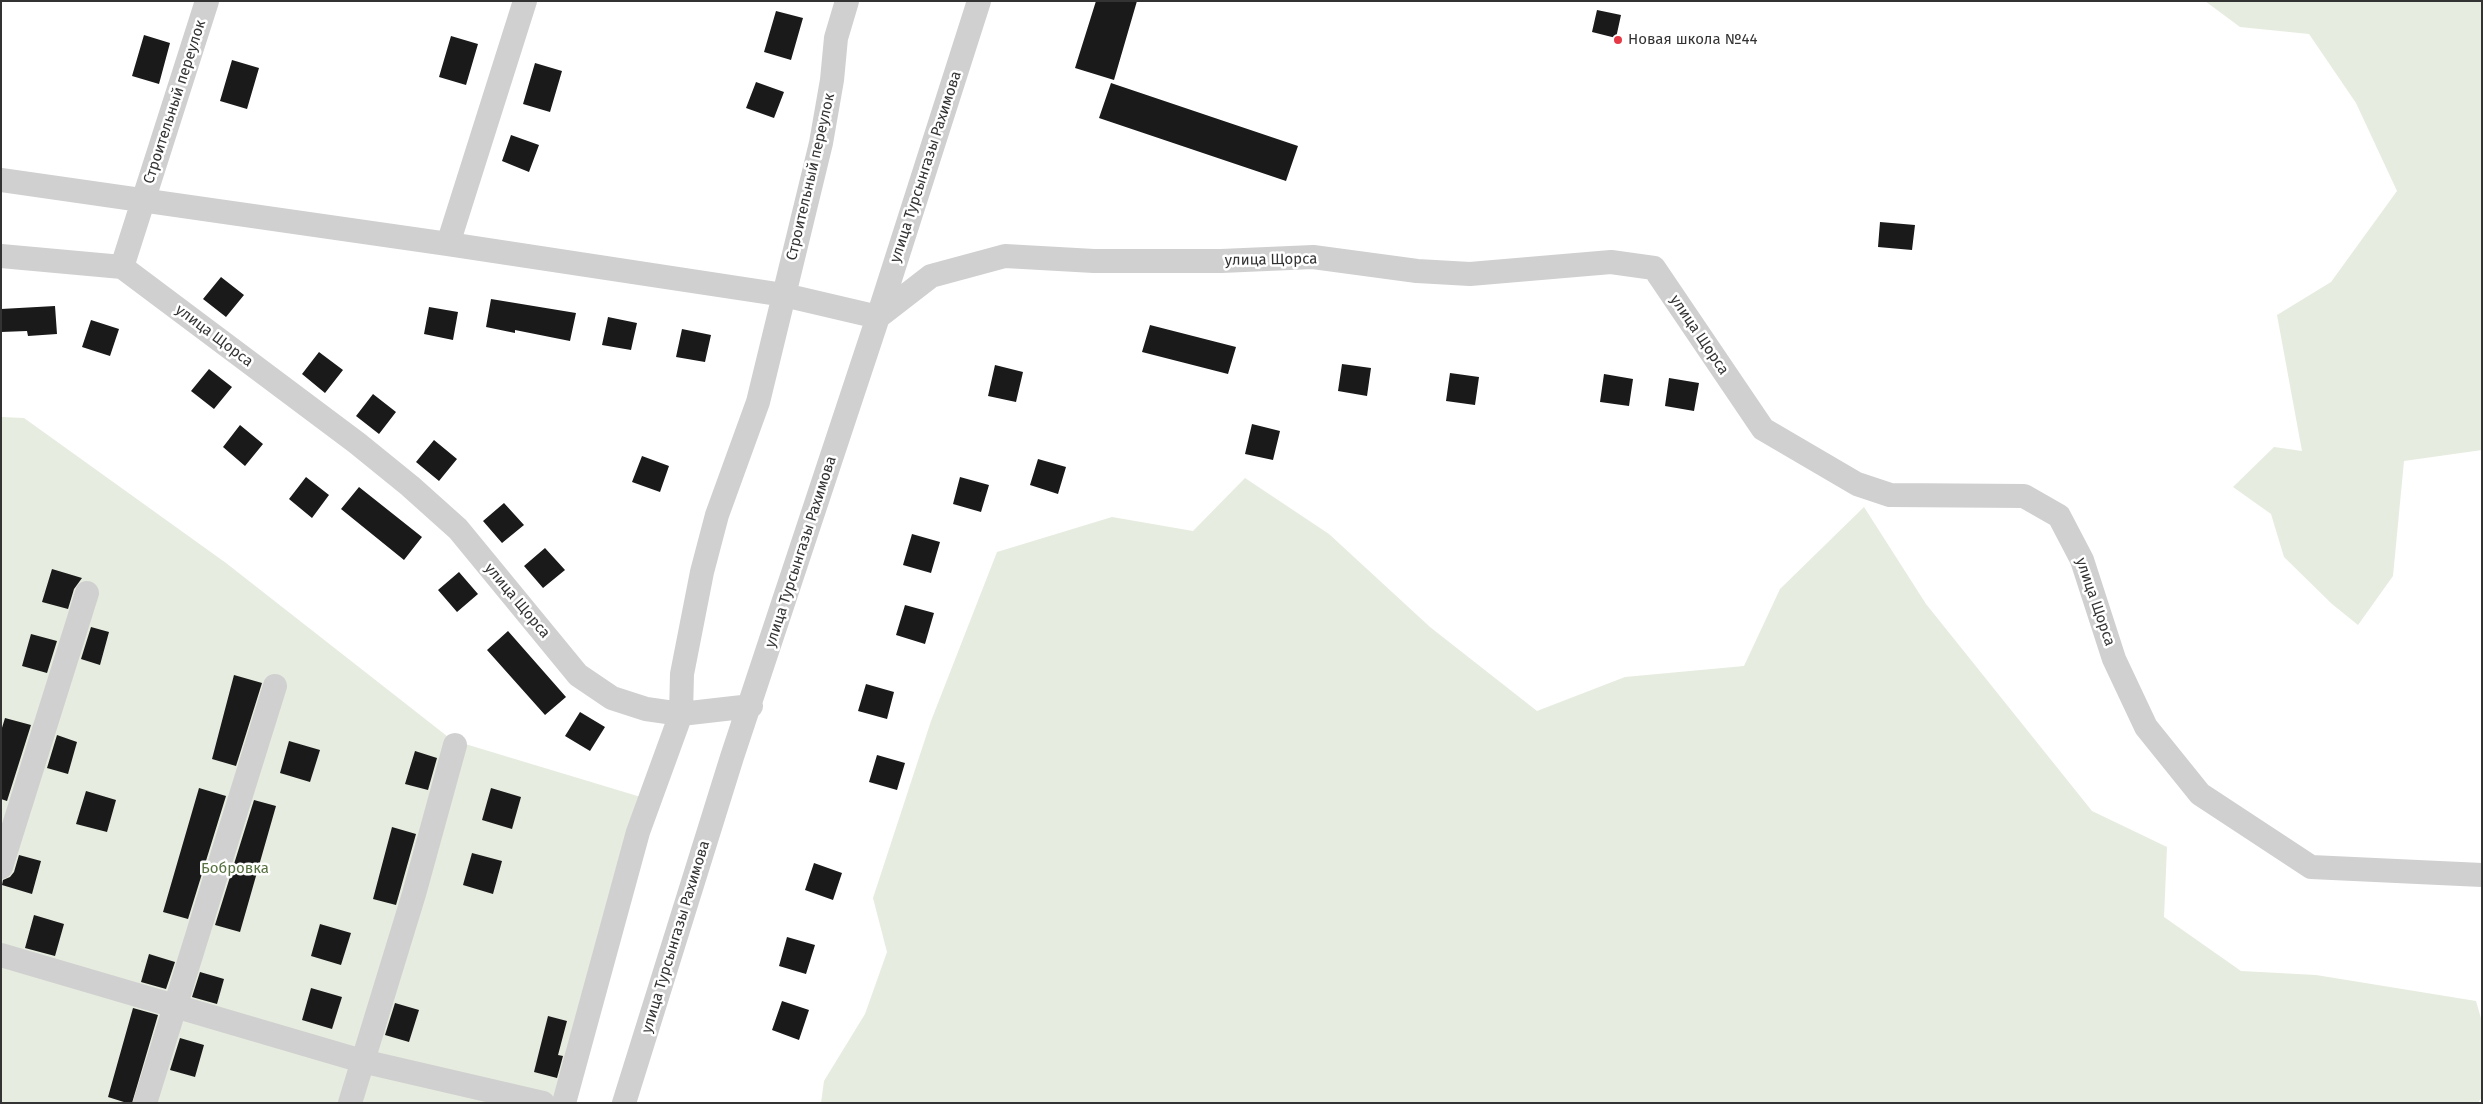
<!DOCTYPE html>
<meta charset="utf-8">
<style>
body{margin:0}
#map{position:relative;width:2483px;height:1104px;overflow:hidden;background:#fff;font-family:"Fira Sans",sans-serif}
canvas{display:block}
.frame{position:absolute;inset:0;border:2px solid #333;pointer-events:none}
</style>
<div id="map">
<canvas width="2483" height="1104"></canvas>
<div class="frame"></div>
</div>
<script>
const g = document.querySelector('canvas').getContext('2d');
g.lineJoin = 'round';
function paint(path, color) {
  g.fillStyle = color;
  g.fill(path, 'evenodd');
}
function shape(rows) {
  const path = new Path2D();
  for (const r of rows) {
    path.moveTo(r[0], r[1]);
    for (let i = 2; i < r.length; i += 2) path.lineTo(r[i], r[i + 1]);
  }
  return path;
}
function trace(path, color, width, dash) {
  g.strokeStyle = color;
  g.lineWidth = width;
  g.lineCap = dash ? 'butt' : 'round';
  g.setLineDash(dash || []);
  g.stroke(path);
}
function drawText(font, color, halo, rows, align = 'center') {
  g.font = font + ' "Fira Sans",sans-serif';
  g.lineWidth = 5;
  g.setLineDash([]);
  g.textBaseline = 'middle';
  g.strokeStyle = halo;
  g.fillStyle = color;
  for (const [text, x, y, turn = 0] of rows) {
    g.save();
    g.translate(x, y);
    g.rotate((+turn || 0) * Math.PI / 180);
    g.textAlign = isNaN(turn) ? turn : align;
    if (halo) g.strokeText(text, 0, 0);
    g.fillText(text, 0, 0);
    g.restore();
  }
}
paint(shape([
 [2205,1,2482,1,2482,450,2404,461,2393,576,2358,625,2332,604,2284,557,2271,514,2233,487,2274,447,2302,451,2277,315,2331,282,2397,191,2356,103,2309,34,2240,27],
 [1,417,24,418,226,563,452,740,654,801,568,1103,1,1103],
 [1245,478,1329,534,1430,627,1537,711,1625,677,1744,666,1780,589,1864,507,1926,604,2092,811,2167,847,2164,917,2241,971,2316,975,2476,1001,2482,1022,2482,1097,2478,1103,821,1103,824,1081,865,1014,887,952,873,898,931,721,997,552,1112,517,1193,531]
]), '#e6ecdf');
paint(shape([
 [1096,1,1137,1,1114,80,1075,68],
 [1597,10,1621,15,1616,38,1592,32],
 [776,11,803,18,791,60,764,52],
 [144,35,170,43,159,84,132,76],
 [451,36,478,44,466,85,439,77],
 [232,60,259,68,247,109,220,101],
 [535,63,562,71,550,112,523,104],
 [756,82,784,92,774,118,746,108],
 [1111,83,1298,146,1286,181,1099,118],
 [511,135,539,145,529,172,502,161],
 [1880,222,1915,225,1912,250,1878,247],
 [221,277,244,295,226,317,203,299],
 [491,299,576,313,570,341,515,330,515,333,486,327],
 [55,306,57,334,28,336,27,331,1,332,1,309],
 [429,307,458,312,453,340,424,334],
 [608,317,637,323,631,350,602,345],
 [91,320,119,329,110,356,82,347],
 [1150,325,1236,347,1228,374,1142,352],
 [682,329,711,335,705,362,676,357],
 [319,352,343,370,325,393,302,374],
 [1342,364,1371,368,1367,396,1338,391],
 [995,365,1023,372,1016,402,988,396],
 [209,369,232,387,214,409,191,391],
 [1450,373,1479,377,1475,405,1446,401],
 [1604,374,1633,379,1629,406,1600,402],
 [1669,378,1699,383,1694,411,1665,406],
 [373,394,396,412,379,434,356,416],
 [1252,424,1280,431,1273,460,1245,454],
 [240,425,263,444,245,466,223,447],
 [434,440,457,459,439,481,416,462],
 [642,456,669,466,660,492,632,482],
 [1038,459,1066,467,1058,494,1030,485],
 [306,477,329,495,312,518,289,499],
 [960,477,989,485,981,512,953,504],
 [359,487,422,537,404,560,341,509],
 [504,503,524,525,502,543,483,521],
 [912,534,940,542,931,573,903,565],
 [545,548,565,570,543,588,524,566],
 [52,569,82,578,74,589,68,609,42,602],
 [459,572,478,594,457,612,438,590],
 [905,605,934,613,925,644,896,635],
 [91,627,109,632,100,665,81,659],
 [508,631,566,697,545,715,487,650],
 [31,634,57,641,47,673,22,666],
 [234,675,262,683,236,766,212,759],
 [866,684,894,692,887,719,858,711],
 [580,712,605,727,590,751,565,736],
 [5,718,31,725,7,801,1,799,1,731],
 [57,735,77,742,68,774,47,768],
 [289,741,320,750,310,782,280,773],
 [415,751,437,758,428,790,405,784],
 [877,755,905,763,897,790,869,782],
 [199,788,226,796,188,919,163,912],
 [491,788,521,797,512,829,482,820],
 [86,791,116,800,107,832,76,824],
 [254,800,276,806,240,932,215,925],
 [392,827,416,834,396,905,373,899],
 [472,853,502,861,493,894,463,885],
 [19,855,41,861,32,894,2,885,3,880,10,877,14,872],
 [814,863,842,873,833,900,805,890],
 [34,915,64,924,55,956,25,948],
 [320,924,351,933,341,965,311,956],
 [787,937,815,945,806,974,779,966],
 [149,954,175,962,166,989,141,982],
 [200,972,224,979,217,1004,192,997],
 [311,988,342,997,332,1029,302,1020],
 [782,1001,809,1010,799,1040,772,1030],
 [395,1003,419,1010,409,1042,385,1035],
 [133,1008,158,1015,132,1103,127,1103,108,1097],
 [548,1016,567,1021,558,1055,563,1056,557,1078,534,1072],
 [180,1038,204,1045,195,1077,170,1070]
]), '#1a1a1a');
trace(shape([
 [1,180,448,244,784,295,878,317,931,276,1005,256,1094,261,1221,261,1313,257,1417,271,1470,274,1611,262,1654,268,1763,429,1857,484,1890,495,2024,496,2059,516,2082,560,2114,659,2146,727,2200,794,2311,867,2482,875],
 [448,244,525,1],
 [1,256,122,267,357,443,410,486,458,529,578,675,612,698,646,709,681,714,751,706],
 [122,267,207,1],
 [1,867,87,593],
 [1,955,362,1061,543,1103],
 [145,1103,275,686],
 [350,1103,414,894,455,745],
 [564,1103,638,832,681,714,682,674,702,572,717,515,758,402,821,143,832,80,836,38,847,1],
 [624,1103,732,757,878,317,979,1]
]), '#d0d0d0', 24);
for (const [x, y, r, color] of [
 [1618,40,5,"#e63946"]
]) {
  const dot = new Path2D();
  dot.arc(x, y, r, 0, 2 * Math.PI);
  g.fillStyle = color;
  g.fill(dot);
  trace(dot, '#fff', 2);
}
drawText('15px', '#333', '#fff', [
 ["Новая школа №44",1628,40]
], 'left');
drawText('15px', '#333', '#fff', [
 ["Строительный переулок",175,102,-72],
 ["улица Турсынгазы Рахимова",926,167,-72],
 ["Строительный переулок",811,177,-77],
 ["улица Щорса",1271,260,-1],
 ["улица Щорса",1699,335,56],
 ["улица Щорса",214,336,37],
 ["улица Турсынгазы Рахимова",801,552,-72],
 ["улица Щорса",517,601,50],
 ["улица Щорса",2095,602,71],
 ["улица Турсынгазы Рахимова",676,937,-73]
]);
drawText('15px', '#56703f', '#fff', [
 ["Бобровка",235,869]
]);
</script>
